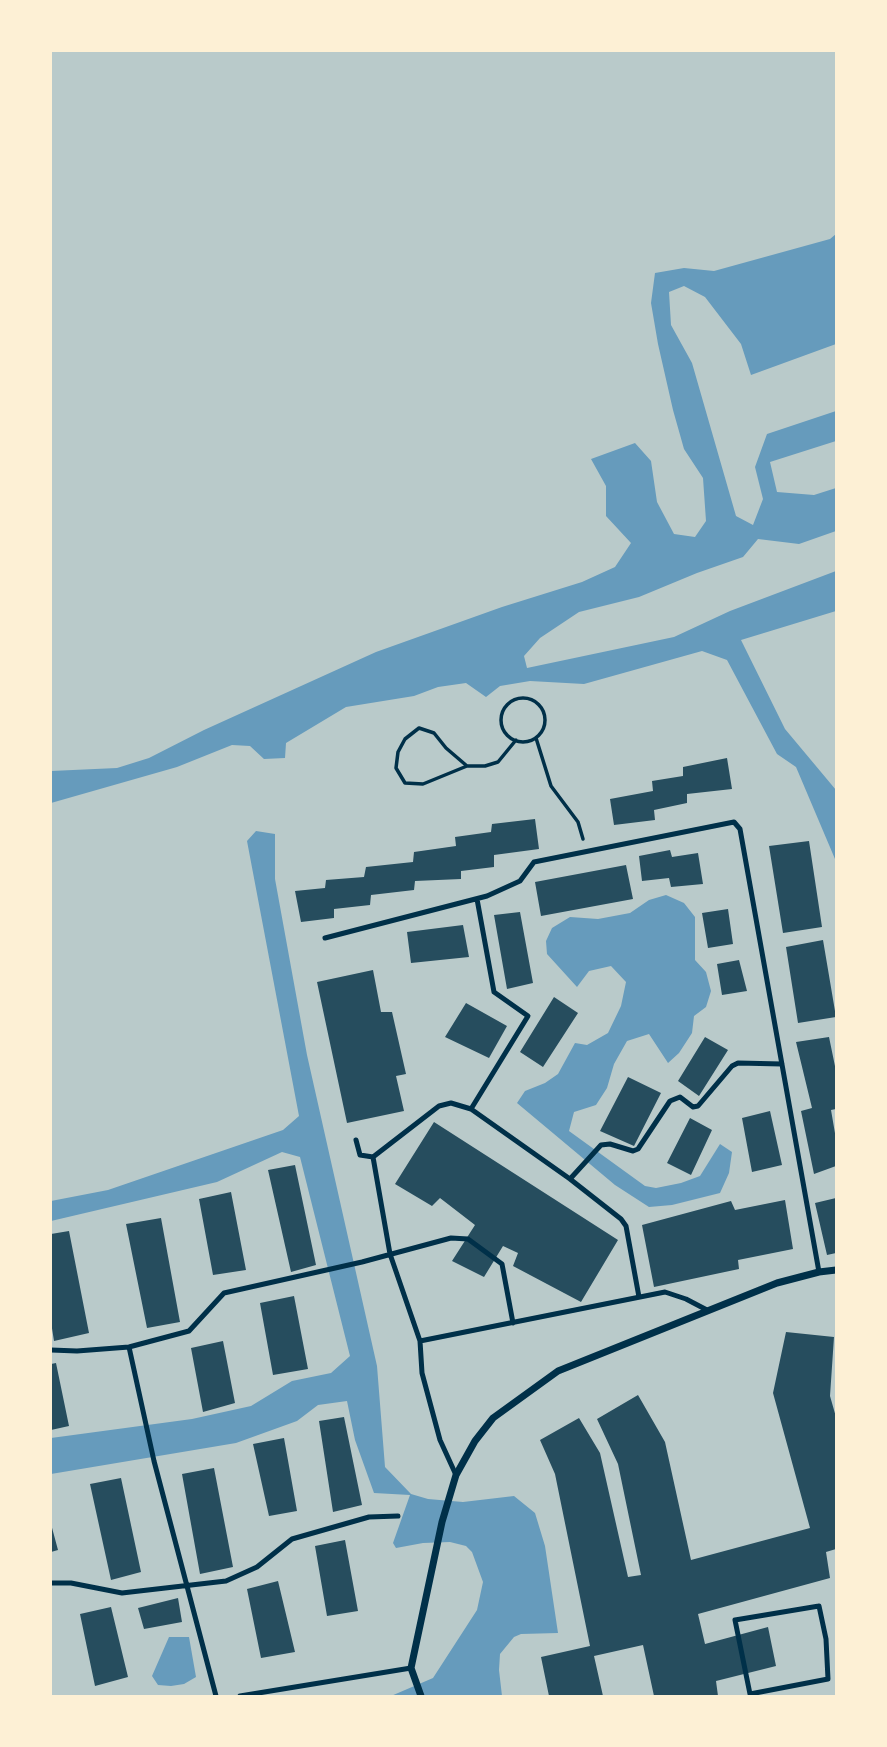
<!DOCTYPE html>
<style>
body{margin:0}
#map{position:relative;width:887px;height:1747px;overflow:hidden;background:#fdf0d5;font-family:Karla,sans-serif}
canvas{display:block}
.frame{position:absolute;inset:0;border:52px solid #fdf0d5;pointer-events:none}
</style>
<div id="map">
<canvas width="887" height="1747"></canvas>
<div class="frame"></div>
</div>
<script>
const g = document.querySelector('canvas').getContext('2d');
g.lineJoin = 'round';
function paint(path, color) {
  g.fillStyle = color;
  g.fill(path, 'evenodd');
}
function shape(rows) {
  const path = new Path2D();
  for (const r of rows) {
    if (r.length === 3) {
      path.moveTo(r[0] + r[2], r[1]);
      path.arc(r[0], r[1], r[2], 0, 2 * Math.PI);
      continue;
    }
    path.moveTo(r[0], r[1]);
    for (let i = 2; i < r.length; i += 2) path.lineTo(r[i], r[i + 1]);
  }
  return path;
}
function trace(path, color, width, dash) {
  g.strokeStyle = color;
  g.lineWidth = width;
  g.lineCap = dash ? 'butt' : 'round';
  g.setLineDash(dash || []);
  g.stroke(path);
}
paint(shape([
 [51,51,836,51,836,1696,51,1696]
]), '#b9caca');
paint(shape([
 [836,234,836,344,751,375,741,344,705,297,684,286,669,292,671,325,692,363,736,516,753,525,763,499,755,467,767,434,836,411,836,441,770,462,777,492,814,495,836,488,836,531,799,544,758,539,743,557,697,573,639,597,579,612,540,638,524,656,527,668,674,637,730,611,836,571,836,611,741,640,785,729,836,790,836,868,835,859,796,767,777,754,727,660,702,651,584,684,530,681,500,686,486,697,466,683,438,687,414,696,346,707,286,743,285,758,264,759,250,746,232,745,177,767,51,803,51,771,117,768,149,758,204,730,376,652,502,607,582,582,615,567,631,543,606,516,606,486,591,459,635,443,651,461,657,502,674,534,695,537,706,521,703,478,684,449,673,410,658,344,651,303,655,273,684,268,714,271,830,239],
 [256,831,275,834,275,879,307,1055,377,1366,385,1467,411,1494,428,1499,463,1502,514,1496,535,1513,545,1546,558,1633,521,1634,514,1637,500,1654,499,1670,502,1696,391,1696,433,1678,477,1610,483,1582,472,1552,466,1546,450,1542,423,1543,396,1548,393,1543,410,1495,374,1493,355,1440,347,1401,318,1405,297,1421,236,1443,51,1474,51,1438,192,1419,251,1406,292,1381,331,1373,350,1356,300,1157,282,1152,217,1182,51,1221,51,1201,108,1190,283,1130,299,1116,247,841],
 [666,895,684,903,695,917,695,960,706,972,711,991,706,1007,694,1016,692,1033,679,1053,668,1063,649,1034,627,1041,614,1064,607,1088,596,1105,574,1112,569,1131,645,1186,656,1188,681,1183,700,1176,720,1144,732,1152,729,1173,720,1193,672,1205,649,1207,615,1185,517,1103,525,1091,545,1083,558,1074,575,1043,587,1045,608,1033,621,1006,626,982,611,966,589,971,577,987,547,954,546,941,552,928,570,917,598,919,630,913,649,900],
 [169,1637,189,1637,196,1677,184,1684,171,1686,158,1685,152,1676]
]), '#669bbc');
paint(shape([
 [727,758,732,789,687,794,687,803,654,810,655,820,614,825,610,799,653,791,652,781,683,776,683,767],
 [535,819,539,849,494,855,494,867,461,871,461,879,415,881,414,890,371,895,370,905,334,909,334,918,301,922,295,891,325,888,326,880,364,877,366,867,413,862,414,852,456,846,455,837,491,832,492,824],
 [809,841,822,927,783,933,769,846],
 [670,850,672,857,698,853,703,884,671,887,669,878,642,881,639,856],
 [626,865,633,899,541,916,535,882],
 [728,909,733,944,708,948,702,913],
 [520,912,533,983,507,989,494,915],
 [463,925,469,957,411,963,407,932],
 [823,940,836,1017,798,1023,786,947],
 [739,960,747,991,722,995,717,964],
 [373,970,381,1012,392,1012,406,1074,396,1076,404,1111,347,1123,317,982],
 [554,997,578,1013,543,1067,520,1052],
 [466,1003,507,1026,489,1058,445,1037],
 [705,1037,728,1050,699,1096,678,1081],
 [829,1037,836,1071,836,1109,831,1110,836,1139,836,1166,814,1174,801,1111,812,1108,796,1042],
 [628,1077,661,1093,634,1146,600,1131],
 [770,1111,782,1165,752,1172,742,1118],
 [690,1118,712,1130,691,1175,667,1163],
 [434,1122,618,1240,581,1302,513,1266,518,1253,503,1246,484,1277,452,1261,475,1225,440,1198,432,1206,395,1184],
 [295,1165,316,1265,291,1272,268,1170],
 [231,1192,246,1270,213,1275,199,1199],
 [836,1198,836,1253,827,1255,815,1203],
 [785,1200,793,1249,738,1260,739,1269,654,1287,642,1225,731,1201,735,1210],
 [161,1218,180,1322,147,1328,126,1224],
 [69,1231,89,1333,54,1341,51,1322,51,1234],
 [294,1296,308,1369,273,1375,260,1303],
 [786,1332,834,1337,830,1396,836,1417,836,1549,826,1552,830,1578,698,1614,705,1644,768,1627,776,1666,716,1681,718,1696,654,1696,643,1645,594,1656,603,1696,549,1696,541,1657,590,1646,555,1474,540,1440,579,1418,600,1453,628,1577,641,1575,618,1464,597,1419,638,1395,665,1442,691,1560,810,1528,773,1393],
 [223,1341,235,1403,203,1412,191,1348],
 [56,1363,69,1426,51,1430,51,1364],
 [344,1417,362,1505,333,1512,319,1421],
 [284,1438,297,1511,269,1516,253,1444],
 [214,1468,233,1567,200,1574,182,1474],
 [121,1478,141,1572,111,1580,90,1484],
 [51,1524,58,1550,51,1552],
 [345,1540,358,1611,327,1616,315,1546],
 [278,1581,295,1652,261,1658,247,1589],
 [178,1598,182,1622,144,1629,138,1608],
 [111,1607,128,1677,95,1686,80,1614]
]), '#264d5e');
trace(shape([
 [523,720,22],
 [536,738,551,786,578,822,583,839],
 [467,766,423,784,405,783,396,768,398,752,405,739,419,728,434,733,446,748,467,766,485,766,498,762,516,740]
]), '#003049', 3.5);
trace(shape([
 [477,899,494,992,528,1016,471,1109,570,1179,601,1145,610,1144,633,1151,638,1149,670,1101,680,1097,693,1107,698,1106,732,1066,738,1063,782,1064],
 [325,938,487,896,520,881,534,862,734,822,740,829,819,1272],
 [356,1140,360,1155,373,1157,390,1254,420,1341,422,1373,440,1440,456,1475],
 [373,1157,439,1106,451,1103,471,1109],
 [570,1179,621,1219,626,1226,639,1297],
 [420,1341,665,1292,686,1299,707,1310],
 [129,1347,154,1461,216,1696],
 [51,1350,77,1351,129,1347,189,1331,224,1293,362,1262,451,1238,468,1239,502,1264,513,1323],
 [51,1583,71,1583,122,1593,226,1581,257,1567,292,1539,369,1517,398,1516],
 [819,1606,826,1639,828,1679,750,1694,735,1620,819,1606],
 [240,1696,411,1668]
]), '#003049', 5);
trace(shape([
 [421,1696,411,1668,442,1522,456,1475,475,1441,493,1418,558,1371,777,1283,819,1272,836,1270]
]), '#003049', 7);
</script>
